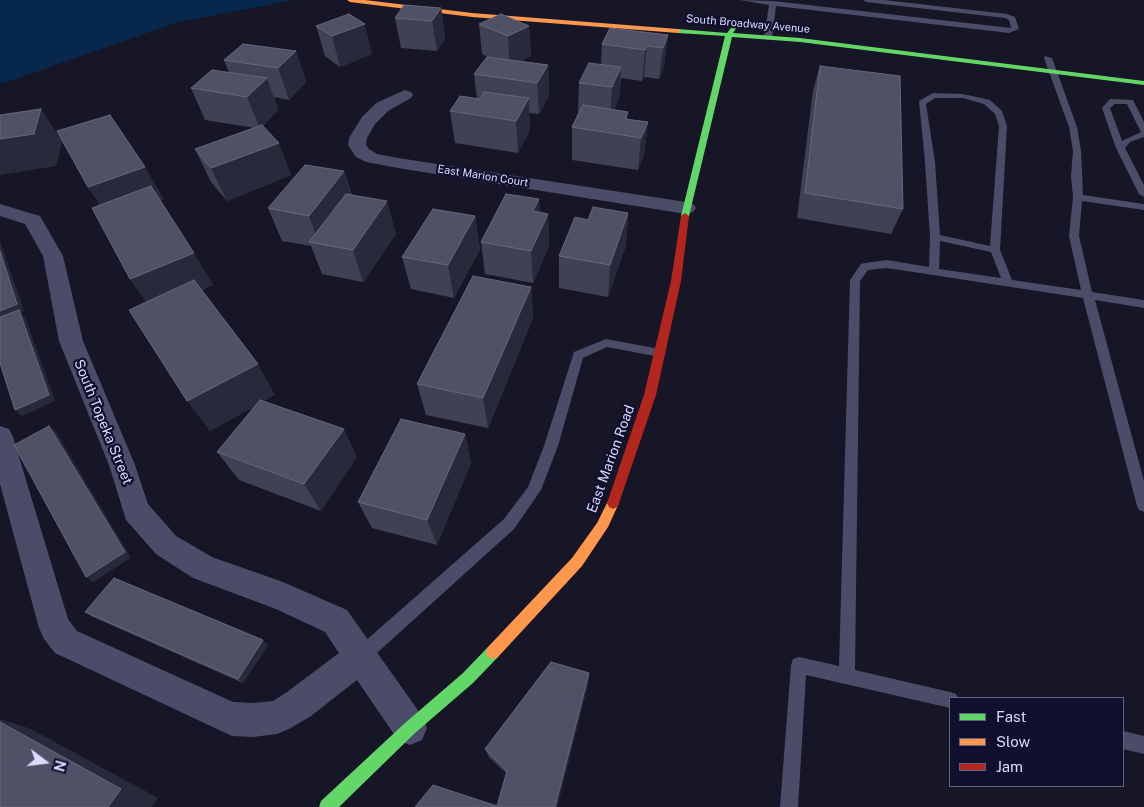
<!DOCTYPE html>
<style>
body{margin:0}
#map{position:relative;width:1144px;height:807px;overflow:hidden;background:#161626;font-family:"Public Sans",sans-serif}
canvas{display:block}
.legend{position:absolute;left:949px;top:697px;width:175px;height:90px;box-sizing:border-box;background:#100f2d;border:1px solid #616181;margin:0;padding:6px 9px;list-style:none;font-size:15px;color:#dbdcff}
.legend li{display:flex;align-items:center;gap:10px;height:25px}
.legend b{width:25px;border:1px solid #616181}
.north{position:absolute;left:20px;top:737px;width:50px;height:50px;-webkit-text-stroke:4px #100f2d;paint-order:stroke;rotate:105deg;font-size:14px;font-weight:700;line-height:20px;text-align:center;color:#dbdcff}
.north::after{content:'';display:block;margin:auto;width:18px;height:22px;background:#dbdcff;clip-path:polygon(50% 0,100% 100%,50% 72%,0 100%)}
</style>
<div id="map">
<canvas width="1144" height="807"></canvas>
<ul class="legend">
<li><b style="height:6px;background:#63d668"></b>Fast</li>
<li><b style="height:6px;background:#ff974d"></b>Slow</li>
<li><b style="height:6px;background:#b3261e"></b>Jam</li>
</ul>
<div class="north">N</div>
</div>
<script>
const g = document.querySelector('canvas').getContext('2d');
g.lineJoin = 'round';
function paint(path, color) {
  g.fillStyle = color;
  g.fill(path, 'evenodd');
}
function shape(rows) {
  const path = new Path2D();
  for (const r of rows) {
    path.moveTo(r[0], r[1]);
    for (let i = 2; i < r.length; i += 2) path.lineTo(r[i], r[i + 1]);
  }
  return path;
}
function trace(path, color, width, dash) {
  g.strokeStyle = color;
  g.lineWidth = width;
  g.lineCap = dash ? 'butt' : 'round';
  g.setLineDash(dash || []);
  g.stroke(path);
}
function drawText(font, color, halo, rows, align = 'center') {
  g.font = font + ' "Public Sans",sans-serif';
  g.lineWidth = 4.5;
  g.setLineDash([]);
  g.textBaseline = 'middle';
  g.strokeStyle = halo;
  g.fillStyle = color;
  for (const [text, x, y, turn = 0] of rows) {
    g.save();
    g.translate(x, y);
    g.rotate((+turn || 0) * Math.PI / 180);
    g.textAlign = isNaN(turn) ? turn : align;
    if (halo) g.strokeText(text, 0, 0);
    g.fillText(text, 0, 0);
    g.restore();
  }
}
paint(shape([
 [0,0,293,0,175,23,10,81,0,83]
]), '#07284c');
paint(shape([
 [740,0,773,1,1011,28,1009,20,1005,18,866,2,863,0,884,0,1007,14,1015,17,1019,29,1009,33,776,6,772,38,768,40,764,38,769,5,740,0],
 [1045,56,1052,58,1077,127,1081,151,1083,195,1144,204,1144,210,1082,201,1079,236,1092,292,1144,300,1144,308,1095,300,1144,481,1144,512,1139,510,1137,506,1083,298,887,268,868,270,860,281,855,670,950,692,956,694,958,698,950,698,950,708,806,675,798,807,780,807,791,665,793,659,799,657,839,666,850,280,861,264,865,263,887,260,929,267,930,237,925,162,919,101,933,93,963,94,990,100,1002,111,1007,126,1000,250,1012,280,1081,290,1069,236,1073,197,1071,176,1073,151,1069,127,1044,58,1045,56],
 [935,98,963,98,984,104,995,114,999,126,990,246,940,235,935,162,926,104,935,98],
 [940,241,991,252,1001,278,939,269,940,241],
 [1110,99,1133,100,1144,122,1144,137,1130,142,1125,148,1144,185,1144,197,1139,194,1116,148,1102,108,1110,99],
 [1115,104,1127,104,1141,132,1122,141,1110,108,1115,104],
 [606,339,660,349,666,353,660,357,607,347,583,358,558,446,541,490,514,529,367,662,361,664,355,662,353,656,355,650,504,519,528,487,544,446,574,352,606,339],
 [1123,731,1144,736,1144,754,1123,749,1123,731]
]), '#4b4c67');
paint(shape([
 [405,90,411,92,413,95,411,98,388,111,375,124,367,138,366,145,369,149,377,154,398,158,686,202,693,204,696,208,693,212,686,214,398,168,366,162,356,157,348,145,349,138,362,117,376,103,405,90],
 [0,204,40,216,63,256,83,341,135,465,148,504,176,536,212,557,283,582,347,610,422,716,427,728,422,740,410,745,398,740,357,680,311,716,289,729,277,734,253,737,232,736,55,653,44,639,39,628,0,484,0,426,9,429,13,437,68,619,77,631,233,702,253,703,273,701,287,692,339,653,325,632,276,609,193,578,156,554,126,520,109,465,59,341,43,256,25,224,0,216,0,204]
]), '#4b4c67');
paint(shape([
 [738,19,741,21,733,33,800,38,1144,81,1144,85,800,42,732,37,689,216,688,218,682,218,681,216,725,36,678,33,675,31,678,29,727,33,738,19],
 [493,645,498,647,500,652,498,657,473,683,415,733,339,807,319,807,321,801,405,723,463,673,488,647,493,645]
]), '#63d668');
paint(shape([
 [347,0,365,0,472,13,678,29,681,31,678,33,472,17,350,2,347,0],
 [613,497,617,499,619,503,608,527,582,566,498,657,493,659,488,657,486,652,488,647,572,558,597,523,609,499,613,497]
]), '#ff974d');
paint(shape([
 [685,213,689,216,681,281,656,395,619,503,617,507,613,509,609,507,607,503,644,395,671,281,681,216,685,213]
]), '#b3261e');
paint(shape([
 [441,8,445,38,437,51,401,48,395,18],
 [479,24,529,26,531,56,521,61,548,65,549,96,539,114,529,113,530,130,518,153,455,143,450,111,477,99,474,74,488,57,482,54],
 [316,26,372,54,340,67,325,56],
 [668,35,664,66,659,79,644,77,642,81,621,78,619,98,614,110,628,112,627,119,648,122,644,154,638,170,572,160,572,127,578,114,579,83,601,64,602,44],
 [296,51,306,82,289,100,274,97,278,110,263,126,291,175,227,201,211,182,195,149,255,128,205,120,191,88,229,73,224,60],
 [820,66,903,209,891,234,797,218,813,90],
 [60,138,164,199,160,200,213,285,202,290,275,395,263,401,357,457,321,511,239,480,217,452,255,406,210,431,147,302,130,279,100,205,88,187,62,141,56,166],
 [344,171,352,195,396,234,363,282,322,274,311,246,282,241,268,208],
 [540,213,548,214,549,246,533,283,485,274,481,242],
 [628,213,626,245,608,297,559,288,559,256,588,220],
 [475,216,480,249,454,298,411,289,402,257],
 [531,287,533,318,488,428,426,415,417,384],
 [465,434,471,463,437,545,372,528,358,502],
 [85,612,268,645,243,683,93,617],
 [589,673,588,684,557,807,415,807,497,806,506,773,489,757,485,749]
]), '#404154');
paint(shape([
 [441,8,445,38,437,51,432,21],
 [365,24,372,54,340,67,332,36],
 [529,26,531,56,510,67,508,36],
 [668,35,664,66,659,79,663,48],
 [647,46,644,77,642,81,645,50],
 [296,51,306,82,289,100,278,68],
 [548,65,549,96,539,114,537,83],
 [621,67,619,98,610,119,612,87],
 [267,78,278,110,260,129,247,97],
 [529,98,530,130,518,153,516,121],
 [41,109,62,141,56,166,0,175,0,139],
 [648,122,644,154,638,170,641,138],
 [279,143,291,175,227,201,211,168],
 [145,167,164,199,110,220,88,187],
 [344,171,354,204,319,244,309,216],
 [539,199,541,230,548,214,549,246,533,283,531,251,533,211],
 [387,201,396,234,363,282,353,250],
 [628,213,626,245,608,297,610,265],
 [475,216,480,249,454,298,448,265],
 [0,241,24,311,21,312,25,317,55,401,22,416,15,410,0,320],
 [194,253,213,285,153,311,130,279],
 [531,287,533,318,488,428,483,398],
 [258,364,275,395,210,431,187,401],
 [49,426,56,432,131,558,93,582,86,577],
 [344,429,357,457,321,511,304,484],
 [465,434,471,463,437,545,427,520],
 [263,640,268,645,243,683,238,679],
 [589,673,588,684,557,807,555,807],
 [0,719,31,729,158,798,152,807,108,807,0,722]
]), '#28293a');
const building = shape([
 [404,5,441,8,432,21,395,18,404,5],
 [349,14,365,24,332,36,316,26,349,14],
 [501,14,529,26,508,36,479,24,501,14],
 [610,28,668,35,663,48,647,46,645,50,602,44,610,28],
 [243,44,296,51,278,68,224,60,243,44],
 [487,57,548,65,537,83,474,74,487,57],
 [589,63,621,67,612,87,579,83,589,63],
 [820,66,900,76,903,209,805,193,820,66],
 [212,70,267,78,247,97,191,88,212,70],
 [484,92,529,98,516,121,450,111,460,96,480,99,484,92],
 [583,105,628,112,625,119,648,122,641,138,572,127,583,105],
 [41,109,34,134,0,139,0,115,41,109],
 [110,115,145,167,88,187,57,131,110,115],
 [262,125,279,143,211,168,195,149,262,125],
 [305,165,344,171,309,216,268,208,305,165],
 [151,186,194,253,130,279,92,208,151,186],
 [346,194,387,201,353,250,309,242,346,194],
 [506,194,539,199,533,211,548,214,531,251,481,242,506,194],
 [593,207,628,213,610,265,559,256,575,217,588,220,593,207],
 [433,209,475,216,448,265,402,257,433,209],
 [0,251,17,304,0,311,0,251],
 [473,276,531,287,483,398,417,384,473,276],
 [194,280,258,364,187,401,129,310,194,280],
 [19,310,49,395,15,410,0,363,0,317,19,310],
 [260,400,344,429,304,484,217,452,260,400],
 [401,419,465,434,427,520,358,502,401,419],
 [49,426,125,552,86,577,14,445,49,426],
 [114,578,263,640,238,679,85,612,114,578],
 [551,662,589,673,555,807,415,807,433,785,497,806,507,771,485,749,551,662],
 [0,722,121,789,108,807,0,807,0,722]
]);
paint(building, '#505166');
trace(building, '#66677e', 1);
drawText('11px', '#dbdcff', '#100f2d', [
 ["South Broadway Avenue",748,24,5],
 ["East Marion Court",483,176,9]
]);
drawText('14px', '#dbdcff', '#100f2d', [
 ["South Topeka Street",103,422,68],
 ["East Marion Road",611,459,-70]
]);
</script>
